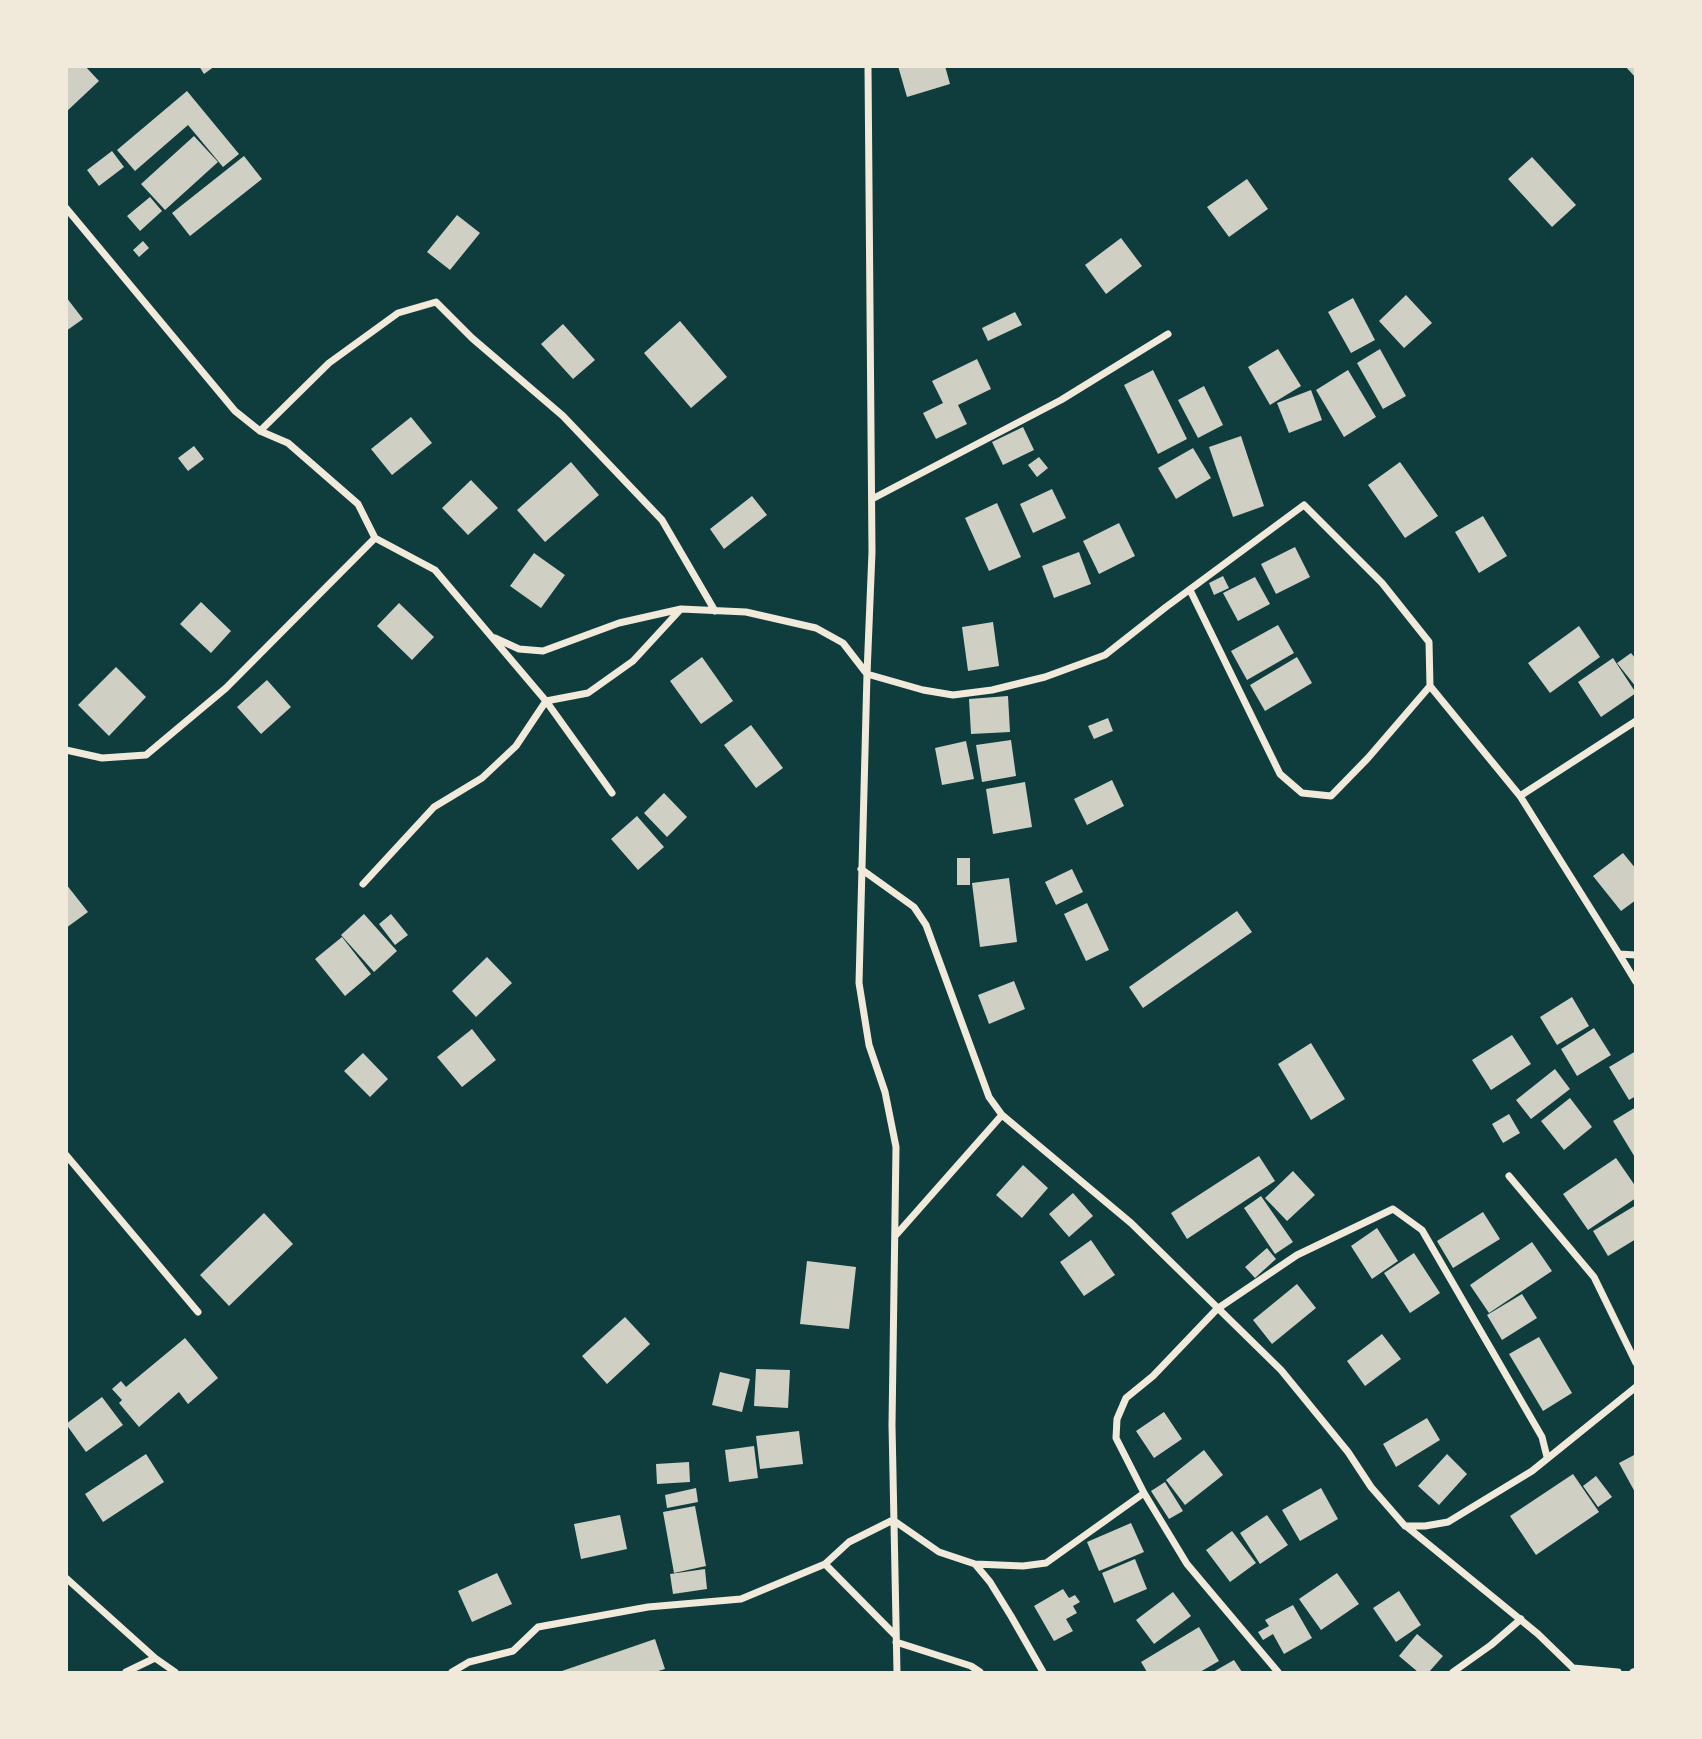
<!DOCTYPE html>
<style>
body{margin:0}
#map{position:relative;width:1702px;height:1739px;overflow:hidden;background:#0f3d3e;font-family:"Archivo Narrow",sans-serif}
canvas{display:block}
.frame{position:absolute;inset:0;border:68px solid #f1e9da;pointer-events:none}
</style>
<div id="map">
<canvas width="1702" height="1739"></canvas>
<div class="frame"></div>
</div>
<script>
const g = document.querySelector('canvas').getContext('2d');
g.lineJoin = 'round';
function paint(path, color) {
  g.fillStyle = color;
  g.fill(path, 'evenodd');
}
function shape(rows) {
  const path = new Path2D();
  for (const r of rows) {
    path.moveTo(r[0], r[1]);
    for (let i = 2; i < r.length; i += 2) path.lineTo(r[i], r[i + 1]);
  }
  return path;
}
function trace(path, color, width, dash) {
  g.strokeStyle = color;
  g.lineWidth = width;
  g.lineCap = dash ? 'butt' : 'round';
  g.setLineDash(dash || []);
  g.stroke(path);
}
paint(shape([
 [66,66,85,66,99,81,66,112],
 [199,66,215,66,204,74],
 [898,66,945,66,950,84,907,97],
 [1625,66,1636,66,1636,78],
 [187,91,239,154,223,167,188,125,135,171,117,150],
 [194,136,218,162,165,210,141,184],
 [112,151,124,167,99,186,87,170],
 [244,156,262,179,190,236,172,213],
 [1532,157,1576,205,1552,227,1508,179],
 [1247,179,1268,209,1229,237,1207,207],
 [150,197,162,211,140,231,127,216],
 [457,215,480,233,450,270,427,252],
 [1121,238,1142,266,1106,294,1085,265],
 [143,241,149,248,139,257,133,250],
 [1406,295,1432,323,1404,348,1379,321],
 [66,297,83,319,66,331],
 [1353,298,1375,340,1351,353,1328,312],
 [1015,312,1022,325,988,341,982,328],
 [680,321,727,377,691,408,644,353],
 [563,324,595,360,573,379,541,344],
 [1278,349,1301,386,1270,405,1248,367],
 [1380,349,1406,396,1383,409,1357,363],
 [977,359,991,389,958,405,967,424,936,439,923,413,943,403,932,381],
 [1153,370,1187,439,1158,454,1124,385],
 [1348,370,1376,417,1344,437,1316,390],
 [1204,386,1223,425,1198,438,1178,400],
 [1311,390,1322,420,1289,433,1277,403],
 [411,417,432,443,392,475,371,449],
 [1023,427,1034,450,1003,465,992,442],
 [1241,436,1264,506,1233,517,1209,447],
 [194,446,204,459,188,471,178,458],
 [1193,448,1211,478,1176,499,1158,468],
 [1039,457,1048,468,1037,477,1028,465],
 [571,462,599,495,545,542,517,510],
 [1400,462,1438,516,1405,538,1368,485],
 [471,480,498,508,468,535,442,508],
 [1052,489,1066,518,1033,533,1020,504],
 [752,496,767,515,724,549,710,529],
 [997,503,1021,557,989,571,965,518],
 [1483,516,1507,556,1479,573,1455,532],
 [1119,523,1135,556,1099,574,1083,541],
 [1295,547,1310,577,1276,594,1261,564],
 [1079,552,1091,584,1054,598,1042,566],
 [534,553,565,575,541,608,510,586],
 [1223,576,1229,588,1214,595,1209,583],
 [1255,577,1270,604,1238,621,1223,593],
 [201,602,231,631,211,653,180,624],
 [399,603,434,637,412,660,377,626],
 [993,622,999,666,968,671,962,627],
 [1278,625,1294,653,1247,680,1231,651],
 [1579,626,1600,657,1550,693,1528,663],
 [1631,653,1636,659,1636,687,1617,663],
 [702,657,733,701,701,724,670,681],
 [1297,657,1312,683,1265,711,1250,685],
 [1613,658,1636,693,1601,717,1578,682],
 [116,667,146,697,109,736,78,705],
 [267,680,291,707,261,734,237,707],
 [1008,696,1010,732,971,734,969,699],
 [1108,718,1113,731,1094,739,1088,726],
 [751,725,783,768,756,788,724,745],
 [1011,740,1016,776,982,782,976,745],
 [966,741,974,779,942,785,935,748],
 [1112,780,1124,806,1087,825,1074,799],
 [1025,782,1032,827,993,834,986,789],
 [664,793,687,817,667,837,644,813],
 [637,816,664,847,638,870,611,839],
 [1623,853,1636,869,1636,900,1621,911,1593,876],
 [957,858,970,858,970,885,957,885],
 [1072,869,1083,892,1056,905,1045,882],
 [1009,878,1017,942,980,947,972,883],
 [66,884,88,912,66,928],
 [1087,903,1109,950,1086,961,1064,914],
 [1237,911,1252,932,1143,1008,1129,987],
 [364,914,397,951,374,972,341,935],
 [391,914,408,935,395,945,379,924],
 [342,937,371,974,345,996,315,959],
 [487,957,512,983,476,1017,452,991],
 [1014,981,1025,1009,989,1024,978,995],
 [1572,997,1589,1026,1557,1045,1540,1017],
 [1594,1028,1611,1055,1577,1076,1561,1049],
 [472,1029,496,1060,462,1087,437,1057],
 [1512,1035,1531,1064,1491,1090,1472,1060],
 [1311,1043,1345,1099,1311,1120,1278,1064],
 [1636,1051,1636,1096,1629,1100,1609,1067],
 [363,1053,388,1079,370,1097,344,1071],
 [1555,1069,1570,1089,1531,1119,1516,1100],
 [1570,1098,1592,1127,1564,1150,1541,1121],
 [1636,1107,1636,1159,1613,1121],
 [1509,1114,1520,1133,1503,1143,1492,1124],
 [1259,1156,1275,1181,1187,1239,1171,1213],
 [1616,1158,1636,1187,1636,1198,1588,1230,1563,1194],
 [1023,1165,1048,1188,1022,1218,996,1195],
 [1293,1171,1315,1195,1287,1221,1265,1198],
 [1073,1193,1093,1216,1069,1237,1049,1214],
 [1261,1196,1293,1242,1275,1254,1244,1208],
 [1636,1205,1636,1239,1608,1256,1593,1231],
 [1483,1212,1500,1239,1453,1268,1437,1241],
 [264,1213,293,1244,229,1306,200,1275],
 [1377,1228,1398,1261,1372,1279,1351,1246],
 [1091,1240,1115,1275,1084,1296,1060,1262],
 [1532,1242,1552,1271,1489,1313,1470,1285],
 [1267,1248,1276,1259,1255,1278,1245,1267],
 [1414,1253,1440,1293,1410,1313,1384,1273],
 [807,1261,856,1267,849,1329,800,1324],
 [1297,1284,1316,1308,1272,1344,1253,1320],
 [1522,1294,1537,1318,1502,1340,1487,1315],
 [625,1317,650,1344,607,1384,582,1356],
 [1382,1334,1401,1359,1365,1386,1347,1361],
 [1539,1337,1572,1393,1543,1411,1509,1354],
 [185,1338,218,1378,188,1404,179,1392,139,1427,119,1403,122,1400,112,1389,121,1381,126,1387],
 [756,1369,790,1370,788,1408,754,1406],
 [720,1372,750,1379,742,1412,712,1405],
 [102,1397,123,1425,86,1452,66,1424],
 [1164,1412,1182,1439,1154,1458,1136,1431],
 [1427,1418,1440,1440,1396,1467,1383,1444],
 [799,1431,803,1464,760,1469,756,1436],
 [754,1446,758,1478,729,1482,725,1450],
 [1204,1450,1223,1475,1185,1505,1166,1480],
 [146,1454,164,1482,103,1522,85,1494],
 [1447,1454,1467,1474,1439,1505,1418,1486],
 [1636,1454,1636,1494,1619,1463],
 [689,1462,690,1482,657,1484,656,1464],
 [1573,1474,1599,1512,1536,1555,1510,1516],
 [1596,1476,1612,1497,1598,1507,1583,1486],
 [1165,1482,1183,1511,1169,1519,1151,1491],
 [696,1488,698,1502,667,1508,665,1495],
 [1321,1488,1338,1519,1300,1541,1282,1510],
 [695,1506,706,1566,674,1573,663,1512],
 [620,1515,627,1549,581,1559,574,1524],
 [1267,1515,1288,1545,1260,1564,1240,1533],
 [1131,1523,1144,1552,1099,1571,1087,1542],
 [1232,1531,1256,1563,1230,1582,1206,1550],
 [1135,1559,1147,1589,1114,1603,1102,1573],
 [705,1569,707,1589,673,1594,670,1574],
 [497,1573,512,1604,472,1622,458,1591],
 [1337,1573,1359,1604,1321,1630,1299,1599],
 [1063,1589,1069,1598,1075,1595,1080,1602,1073,1606,1077,1613,1066,1619,1073,1631,1054,1641,1034,1606],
 [1399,1591,1421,1625,1396,1642,1373,1608],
 [1173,1592,1191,1616,1154,1644,1136,1620],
 [1293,1605,1312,1638,1284,1654,1273,1634,1263,1640,1258,1632,1269,1626,1265,1620],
 [1199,1627,1219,1661,1200,1672,1147,1672,1141,1662],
 [1417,1634,1443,1656,1429,1672,1418,1672,1399,1656],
 [655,1639,665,1669,655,1672,559,1672],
 [1234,1660,1242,1672,1213,1672]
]), '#cfcfc3');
trace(shape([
 [868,66,872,552,867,674,859,983,869,1045,885,1092,896,1147,892,1425,897,1672],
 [66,208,235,411,260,431,288,443,358,504,375,538,435,570,546,701,588,693,633,661,680,610],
 [260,431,329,363,398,313,436,302,472,338,563,416,662,520,715,611],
 [872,499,1061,400,1168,334],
 [1190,590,1280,774,1302,793,1331,796,1368,758,1430,686,1520,796,1619,954,1636,955],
 [495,638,519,649,543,651,619,623,681,609,746,612,816,628,843,643,867,674,923,690,953,695,992,690,1045,677,1105,655,1166,607,1304,505,1382,583,1429,642,1430,686],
 [66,750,102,758,146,755,226,688,375,538],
 [1520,796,1636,721],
 [861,869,914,907,926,925,989,1097,1002,1115,1131,1223,1281,1370,1348,1452,1371,1487,1405,1526,1425,1526,1448,1522,1532,1471,1636,1387],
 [363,884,434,807,482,778,516,746,546,701,612,793],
 [1619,954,1636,982],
 [66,1155,198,1312],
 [1509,1176,1594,1277,1636,1363],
 [896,1235,1002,1115],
 [1406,1526,1538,1634,1573,1668,1575,1672],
 [825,1564,895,1635],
 [975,1564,1023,1566,1046,1563,1144,1493],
 [66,1578,155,1658,126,1672],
 [896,1642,971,1666,980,1672],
 [155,1658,175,1672],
 [1573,1668,1618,1672],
 [452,1672,469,1662,513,1651,538,1627,648,1607,741,1599,825,1564,849,1542,893,1520,939,1552,975,1564,990,1582,1011,1616,1043,1672],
 [1278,1672,1187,1564,1144,1493,1116,1438,1117,1419,1126,1398,1153,1376,1217,1309,1297,1255,1393,1209,1422,1230,1542,1437,1547,1457],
 [1453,1672,1491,1645,1521,1619],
 [1633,1672,1636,1671]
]), '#f1e9da', 7);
</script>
